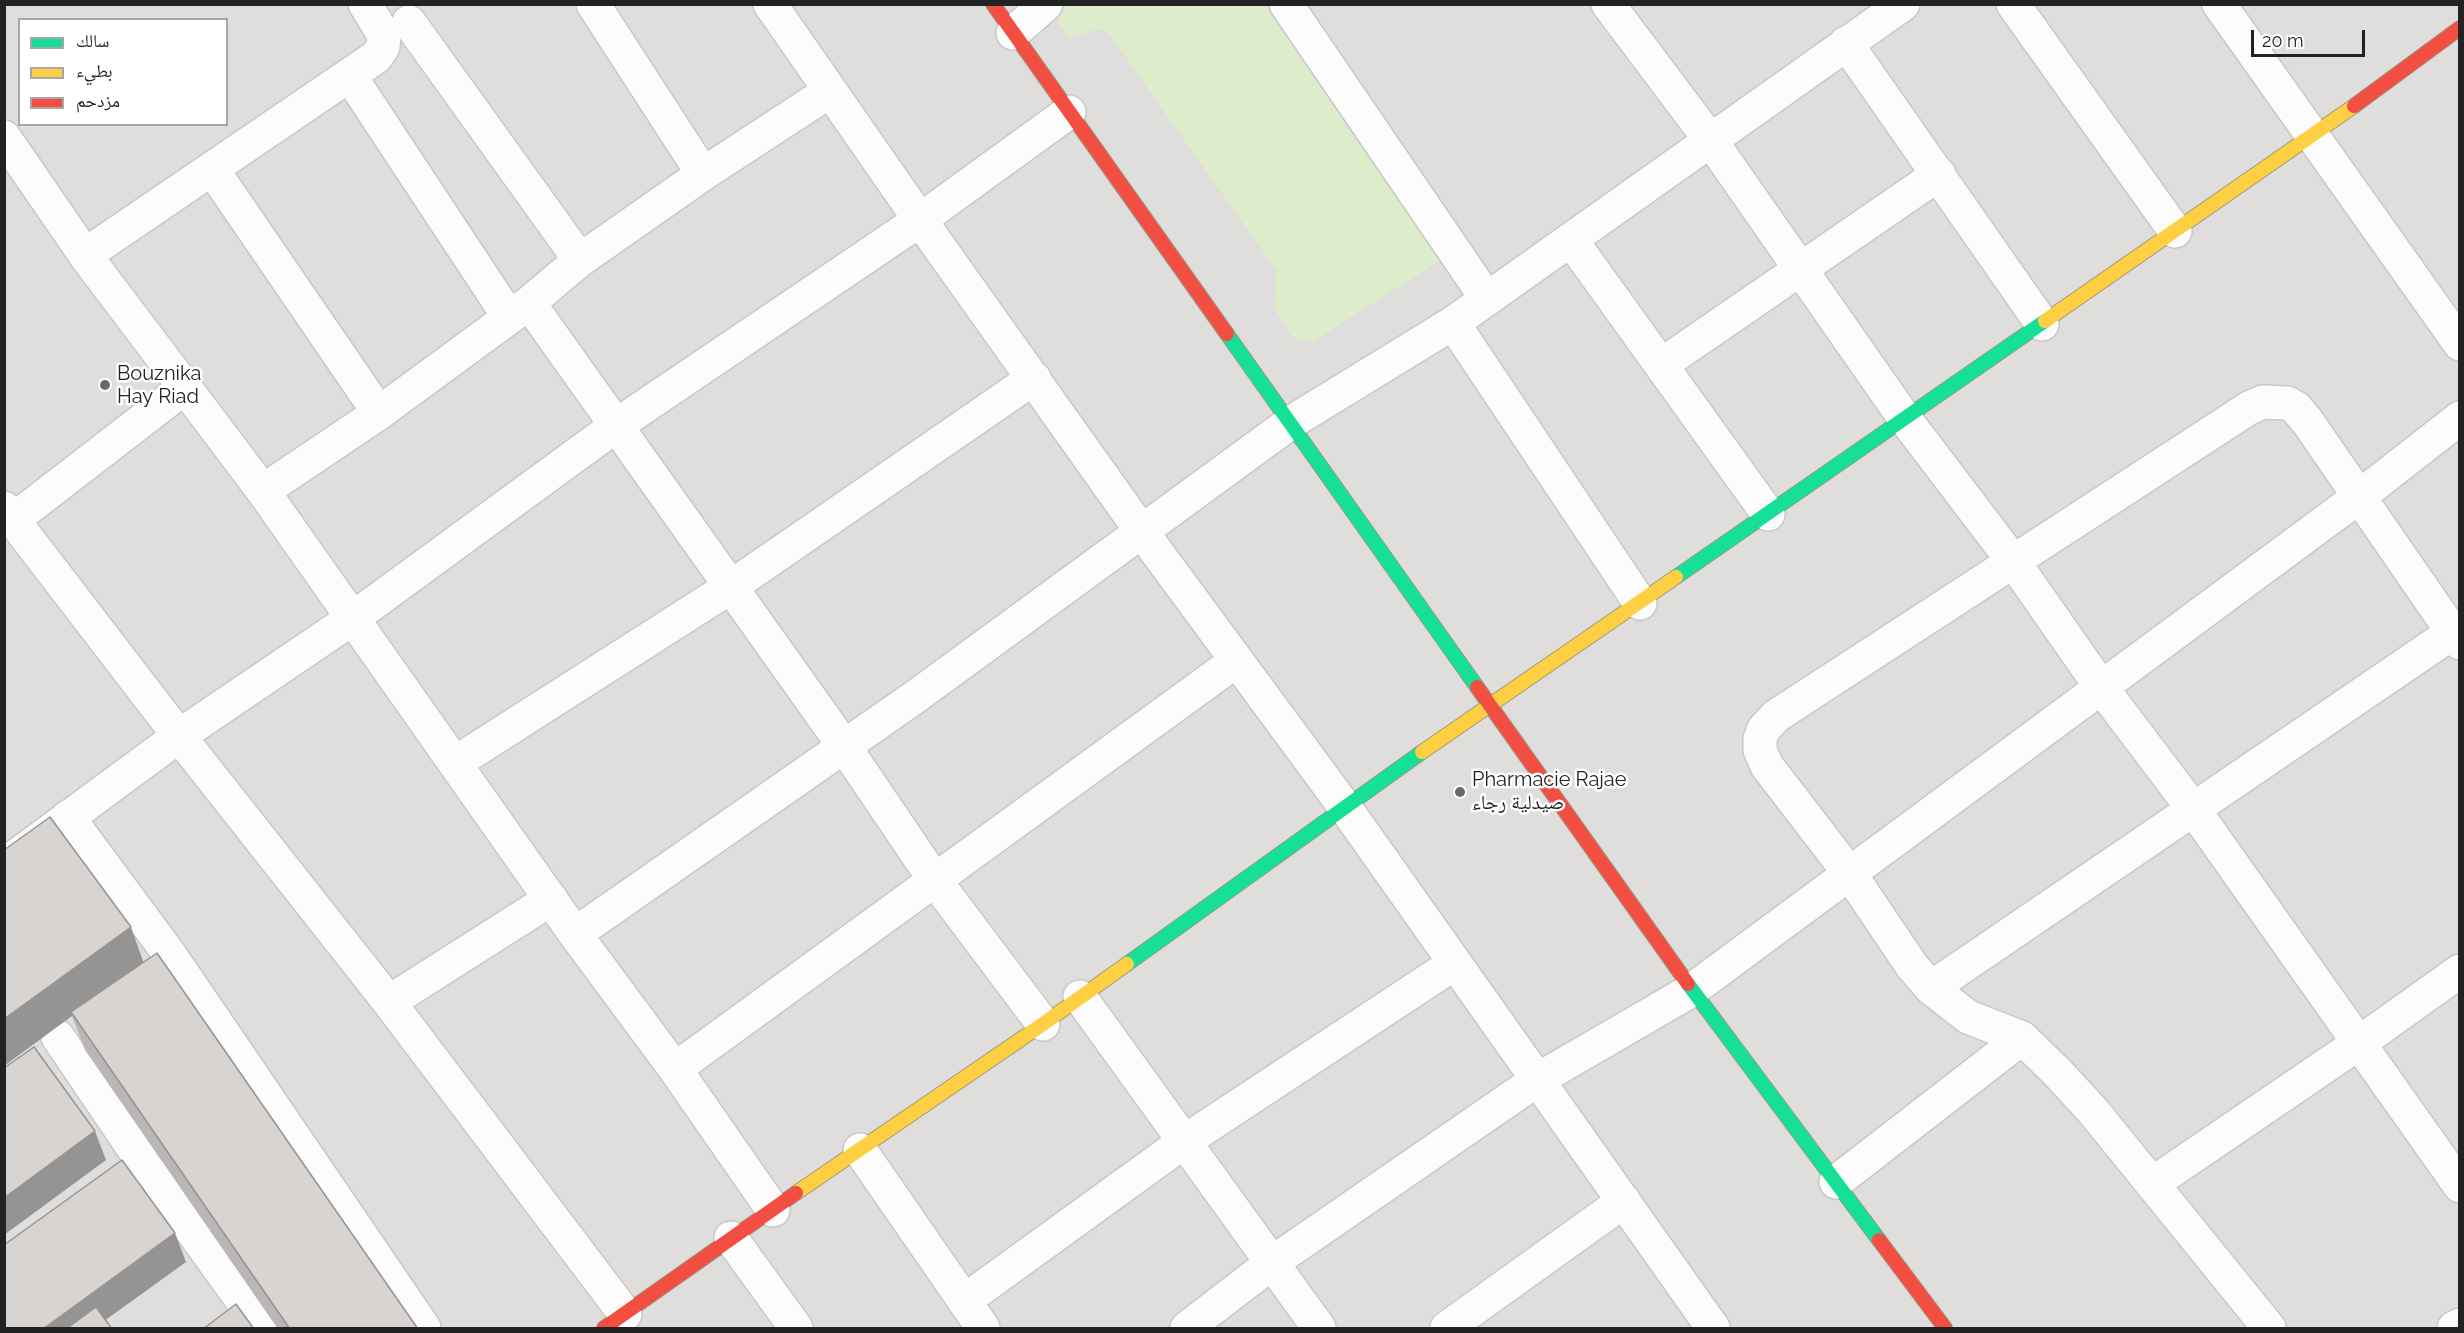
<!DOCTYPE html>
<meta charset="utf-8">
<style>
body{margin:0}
#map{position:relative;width:2464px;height:1333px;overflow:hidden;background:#f0eeeb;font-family:Raleway,"Noto Naskh Arabic",sans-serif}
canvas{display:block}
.frame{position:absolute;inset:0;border:6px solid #222;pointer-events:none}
.legend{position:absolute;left:18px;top:18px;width:210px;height:108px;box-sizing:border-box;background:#fff;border:2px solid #a7a7a7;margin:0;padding:8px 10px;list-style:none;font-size:18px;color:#222}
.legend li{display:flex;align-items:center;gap:12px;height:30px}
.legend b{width:30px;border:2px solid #a7a7a7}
.scale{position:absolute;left:2251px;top:30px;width:114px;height:27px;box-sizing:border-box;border:3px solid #222;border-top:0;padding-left:8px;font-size:18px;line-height:21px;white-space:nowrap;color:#222;-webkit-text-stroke:4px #fff;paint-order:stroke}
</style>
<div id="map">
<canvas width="2464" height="1333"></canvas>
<div class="frame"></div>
<ul class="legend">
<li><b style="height:8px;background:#16e098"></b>سالك</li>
<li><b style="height:8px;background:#ffcf43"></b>بطيء</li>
<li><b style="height:8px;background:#f24e42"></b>مزدحم</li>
</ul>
<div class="scale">20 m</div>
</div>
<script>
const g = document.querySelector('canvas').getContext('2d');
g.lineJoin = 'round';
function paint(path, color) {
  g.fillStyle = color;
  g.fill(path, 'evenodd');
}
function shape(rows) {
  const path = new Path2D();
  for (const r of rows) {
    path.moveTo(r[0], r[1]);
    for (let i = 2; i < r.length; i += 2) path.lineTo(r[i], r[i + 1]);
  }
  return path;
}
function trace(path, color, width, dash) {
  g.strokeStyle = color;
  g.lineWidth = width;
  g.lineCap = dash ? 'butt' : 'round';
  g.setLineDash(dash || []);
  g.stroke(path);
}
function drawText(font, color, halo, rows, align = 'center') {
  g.font = font + ' Raleway,"Noto Naskh Arabic",sans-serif';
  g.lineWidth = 5;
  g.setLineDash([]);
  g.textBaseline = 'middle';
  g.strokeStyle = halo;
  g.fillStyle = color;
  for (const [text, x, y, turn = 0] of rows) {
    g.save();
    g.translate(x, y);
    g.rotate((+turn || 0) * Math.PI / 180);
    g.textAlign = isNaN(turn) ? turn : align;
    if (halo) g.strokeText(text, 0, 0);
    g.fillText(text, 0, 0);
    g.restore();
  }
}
paint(shape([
 [5,5,2459,5,2459,1328,5,1328],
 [20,20,226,20,226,124,20,124]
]), '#dfdedc');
paint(shape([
 [1066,5,1271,5,1444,258,1312,342,1292,337,1275,310,1276,270,1107,31,1096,29,1072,38,1066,34,1058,22,1060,9]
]), '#ddeccb');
const street = shape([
 [593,4,703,174],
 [770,4,920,220,1142,532,1344,806,1713,1328],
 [1286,4,1487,299],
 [1608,4,1711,141,1905,419,2013,561,2101,687,2194,810,2460,1186],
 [2013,4,2175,231],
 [2219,4,2460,344],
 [409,22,580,260],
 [1013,33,1046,4],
 [1846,43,2042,324],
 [350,76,509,317],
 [4,137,85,255,263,491,575,934,675,1069,773,1210],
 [212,169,379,413],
 [1571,240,1768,514],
 [85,255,376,57,383,47,384,35,365,4],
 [529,303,844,746,934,879,1043,1024],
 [1453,323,1640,603],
 [1661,365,1939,174],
 [263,491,379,413,529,303,580,260,703,174,830,91],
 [4,508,179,736,389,1002,625,1314],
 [13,520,184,388],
 [455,763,732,586,1034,378],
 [68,817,170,955,424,1328],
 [4,865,179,736,353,618,617,425,920,220,1069,112],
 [575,934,915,697,1290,423,1453,323,1903,4],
 [1931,988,2452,633],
 [1080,997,1319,1328],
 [389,1002,551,899],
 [58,1037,144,1164,262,1328],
 [675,1069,1236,661],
 [860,1150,983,1328],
 [1836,1182,2022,1038],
 [2152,1184,2359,1043,2460,971],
 [731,1238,796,1328],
 [964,1301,1185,1141,1455,963],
 [1187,1328,1273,1262,1537,1080,1692,990,2360,496,2460,418],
 [1447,1328,1624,1201],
 [2269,1328,2093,1111,2057,1072,2022,1038,1968,1017,1931,988,1912,966,1850,874,1767,766,1760,750,1760,739,1764,729,1776,716,2249,408,2263,402,2287,403,2296,408,2307,421,2460,643],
 [2454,1328,2460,1325]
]);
const fast = shape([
 [1227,334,1477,687],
 [1676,577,2045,321],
 [1127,964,1422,752],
 [1688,984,1879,1240]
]);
const slow = shape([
 [2045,321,2354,106],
 [1422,752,1676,577],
 [796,1193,1043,1024,1127,964]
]);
const jam = shape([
 [993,4,1227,334],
 [2354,106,2460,28],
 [1477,687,1688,984],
 [1879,1240,1945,1328],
 [604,1328,796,1193]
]);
trace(street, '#c9c8c7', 36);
trace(fast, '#999a82', 16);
trace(slow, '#999a82', 16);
trace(jam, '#999a82', 16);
trace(street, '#fdfcfc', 33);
trace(fast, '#16e098', 14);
trace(slow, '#ffcf43', 14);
trace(jam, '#f24e42', 14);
paint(shape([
 [4,850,143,962,418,1329,278,1329,85,1050,72,1016]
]), '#b9b6b5');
paint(shape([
 [131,927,144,964,71,1012,72,1016,4,1066,4,1019],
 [95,1131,106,1160,4,1235,4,1198],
 [175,1233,186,1262,93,1329,43,1329]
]), '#969493');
const building = shape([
 [50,817,131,927,4,1019,4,850,50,817],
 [157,953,418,1329,290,1329,71,1012,157,953],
 [34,1047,95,1131,4,1198,4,1068,34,1047],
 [122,1160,175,1233,43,1329,4,1329,4,1245,122,1160],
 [236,1304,254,1329,203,1329,236,1304],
 [96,1307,112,1329,66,1329,96,1307]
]);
paint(building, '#d7d4d2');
trace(building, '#969493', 1.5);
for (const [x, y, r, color] of [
 [105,385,6,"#6a6968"],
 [1460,792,6,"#6a6968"]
]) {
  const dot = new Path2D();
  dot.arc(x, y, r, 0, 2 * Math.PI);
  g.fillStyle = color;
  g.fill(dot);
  trace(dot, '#fff', 2);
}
drawText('20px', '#222', '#fff', [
 ["Bouznika",117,374],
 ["Hay Riad",117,397],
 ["Pharmacie Rajae",1472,780],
 ["صيدلية رجاء",1472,803]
], 'left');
</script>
